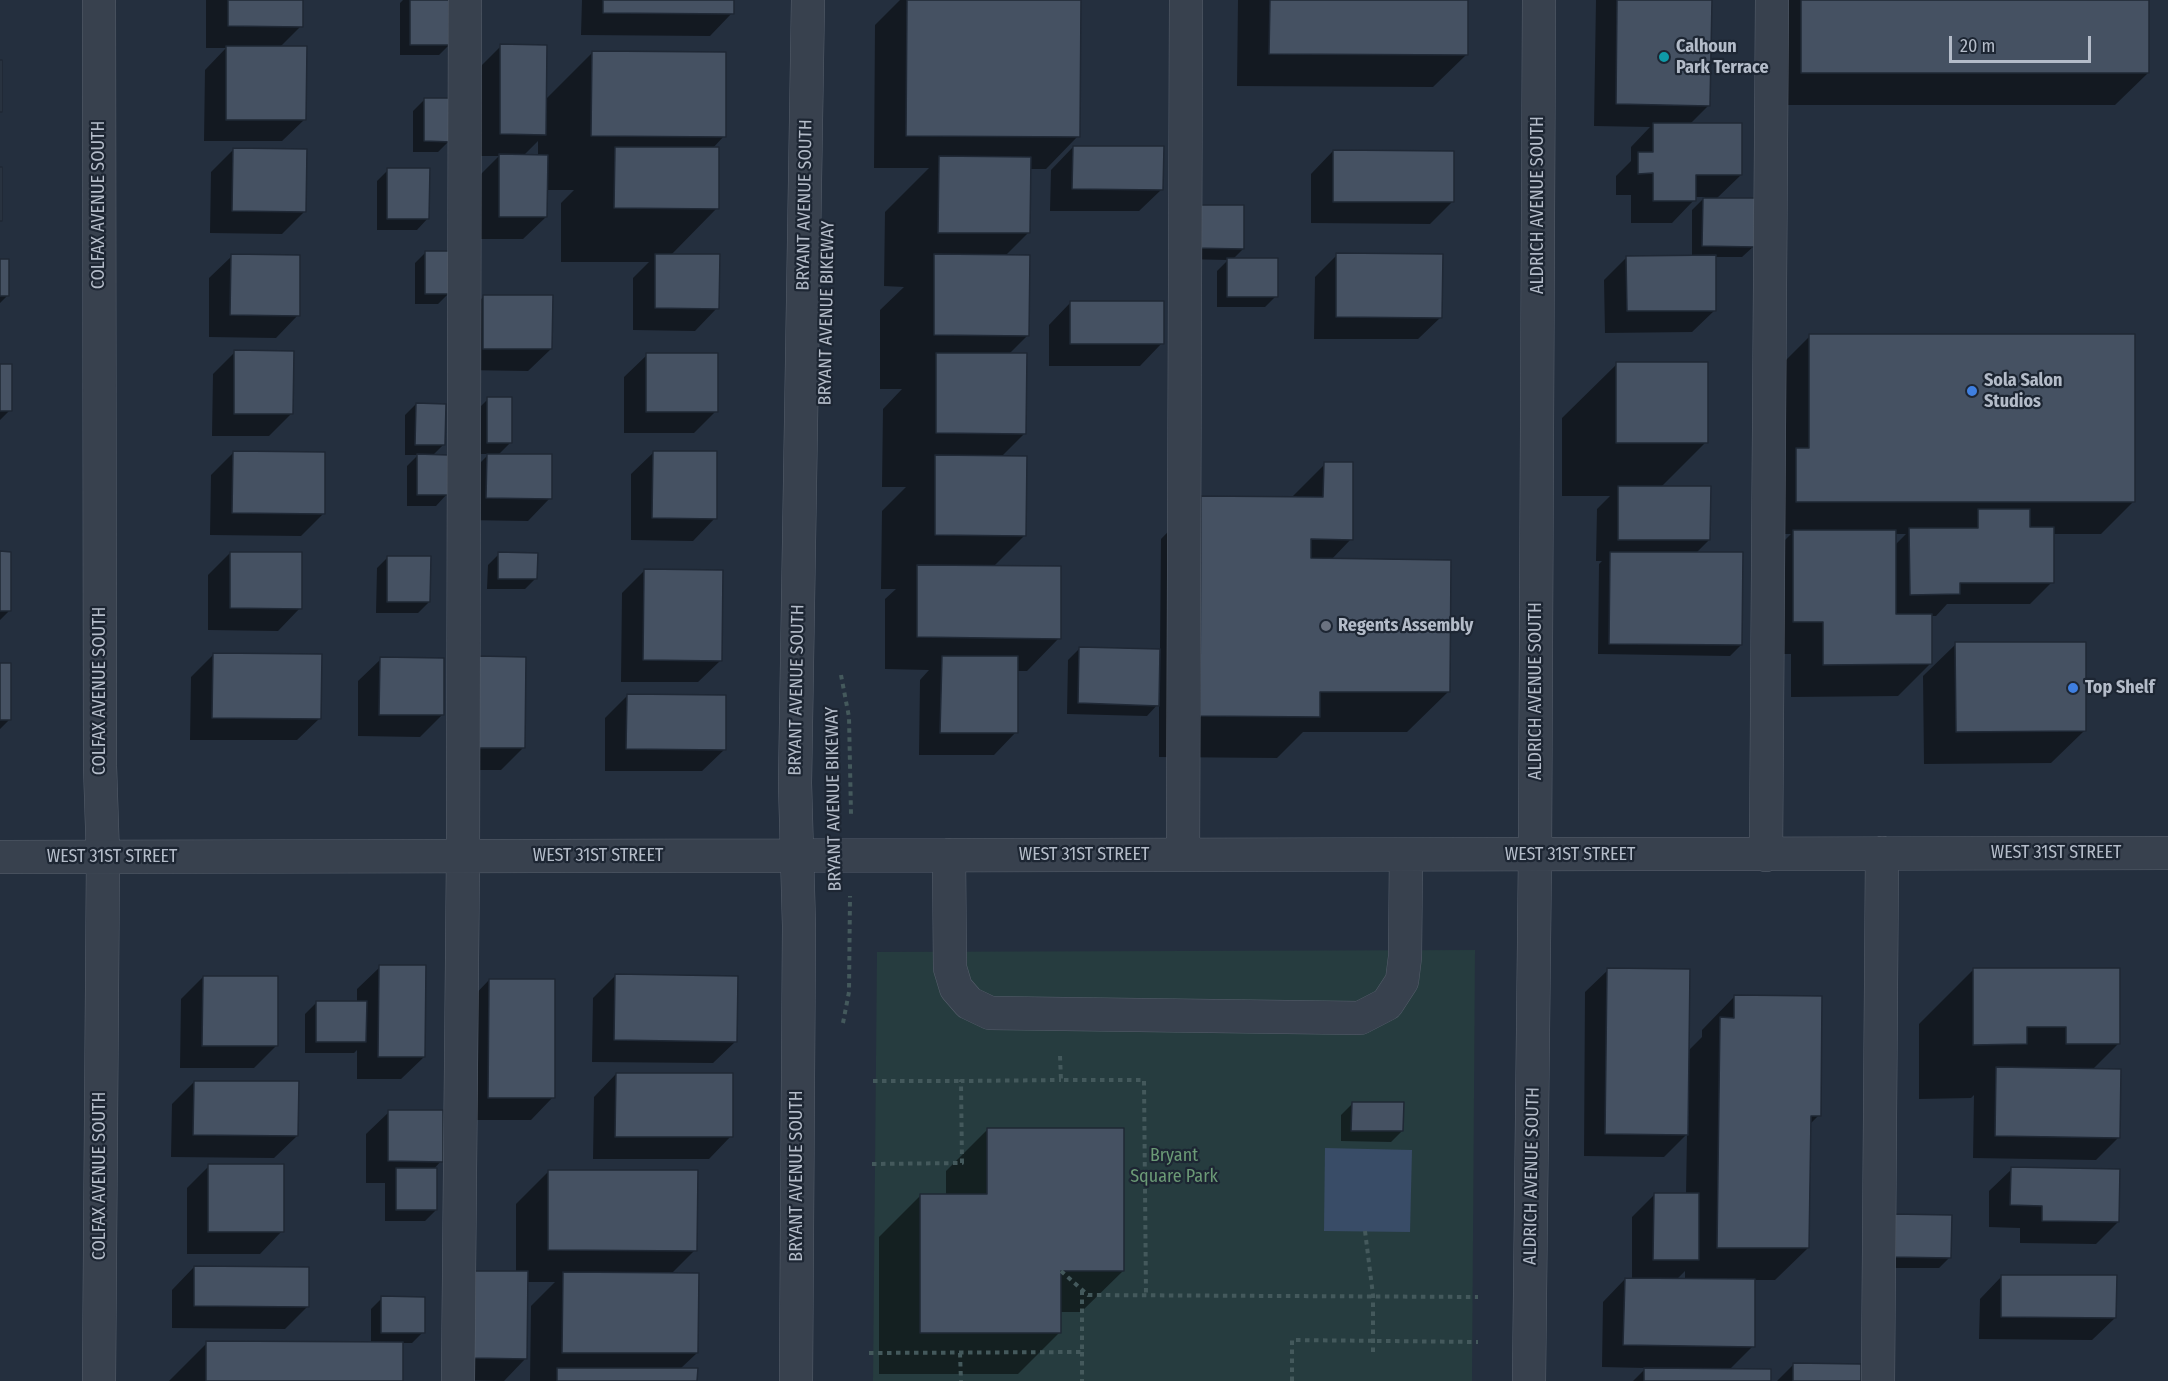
<!DOCTYPE html>
<style>
body{margin:0}
#map{position:relative;width:2168px;height:1381px;overflow:hidden;background:#242f3e;font-family:"Fira Sans Condensed",sans-serif}
canvas{display:block}
.scale{position:absolute;left:1949px;top:36px;width:142px;height:27px;box-sizing:border-box;border:3px solid #b4bcc9;border-top:0;padding-left:8px;font-size:18px;line-height:21px;white-space:nowrap;color:#b4bcc9;-webkit-text-stroke:4px #1d2633;paint-order:stroke}
</style>
<div id="map">
<canvas width="2168" height="1381"></canvas>
<div class="scale">20 m</div>
</div>
<script>
const g = document.querySelector('canvas').getContext('2d');
g.lineJoin = 'round';
function paint(path, color) {
  g.fillStyle = color;
  g.fill(path, 'evenodd');
}
function shape(rows) {
  const path = new Path2D();
  for (const r of rows) {
    path.moveTo(r[0], r[1]);
    for (let i = 2; i < r.length; i += 2) path.lineTo(r[i], r[i + 1]);
  }
  return path;
}
function trace(path, color, width, dash) {
  g.strokeStyle = color;
  g.lineWidth = width;
  g.lineCap = dash ? 'butt' : 'round';
  g.setLineDash(dash || []);
  g.stroke(path);
}
function drawText(font, color, halo, rows, align = 'center') {
  g.font = font + ' "Fira Sans Condensed",sans-serif';
  g.lineWidth = 4.5;
  g.setLineDash([]);
  g.textBaseline = 'middle';
  g.strokeStyle = halo;
  g.fillStyle = color;
  for (const [text, x, y, turn = 0] of rows) {
    g.save();
    g.translate(x, y);
    g.rotate((+turn || 0) * Math.PI / 180);
    g.textAlign = isNaN(turn) ? turn : align;
    if (halo) g.strokeText(text, 0, 0);
    g.fillText(text, 0, 0);
    g.restore();
  }
}
paint(shape([
 [1475,950,1472,1381,873,1381,877,952]
]), '#263c3f');
paint(shape([
 [1325,1148,1412,1150,1410,1232,1324,1231]
]), '#394c67');
paint(shape([
 [206,0,301,0,301,26,279,48,305,119,282,141,204,141,205,70,226,48,206,48],
 [403,0,451,0,450,44,439,55,400,55,400,3],
 [582,0,732,0,732,13,710,36,581,35],
 [900,0,1080,0,1078,136,1046,169,1029,169,1028,233,1005,256,1028,335,1009,354,1025,433,1001,457,1025,535,993,567,1059,638,1027,671,1017,671,1016,732,994,755,919,755,920,680,929,670,885,669,885,599,896,589,881,589,882,511,906,487,882,487,883,409,902,389,880,389,880,310,904,287,884,286,885,212,929,168,874,168,875,25],
 [1238,0,1466,0,1466,55,1433,87,1237,86],
 [1596,0,1711,0,1709,105,1690,124,1741,175,1716,199,1754,246,1742,257,1714,257,1715,310,1692,332,1605,333,1604,280,1627,257,1692,257,1692,210,1705,197,1694,197,1694,200,1672,223,1631,223,1631,195,1616,195,1616,176,1631,161,1631,147,1650,127,1594,126],
 [1769,0,2148,0,2148,73,2115,105,1769,105],
 [501,46,545,100,592,53,724,136,712,149,717,208,670,256,717,308,695,331,633,330,633,278,649,262,561,262,561,203,574,190,546,190,546,217,523,239,477,239,477,178,499,156,478,156,479,68],
 [538,141,538,156,523,156],
 [424,100,449,141,438,152,413,152,413,111],
 [1073,147,1162,189,1139,211,1050,211,1051,170],
 [233,150,305,211,282,234,210,233,211,172],
 [1333,151,1452,202,1430,224,1311,223,1311,174],
 [388,170,428,218,417,230,377,230,377,181],
 [1182,217,1243,249,1232,260,1276,296,1265,307,1217,307,1217,271,1228,260,1182,259],
 [426,252,449,293,438,304,415,304,415,263],
 [1337,255,1441,317,1418,339,1314,339,1315,277],
 [232,256,298,315,276,338,209,337,209,278],
 [0,260,7,296,0,303],
 [484,296,551,349,528,371,461,370,462,319],
 [1071,302,1162,343,1140,366,1049,366,1049,325],
 [1810,336,2133,502,2101,534,2052,534,2052,582,2030,604,1947,604,1936,616,1931,616,1931,663,1898,696,1791,697,1791,654,1761,654,1761,564,1791,534,1764,534,1777,369],
 [1895,534,1906,534,1895,545],
 [235,352,292,413,269,436,212,436,213,374],
 [647,355,716,411,694,433,624,433,624,377],
 [1617,364,1706,442,1661,487,1709,540,1695,554,1741,645,1730,656,1598,654,1599,564,1602,561,1596,561,1597,509,1610,496,1562,496,1562,418],
 [0,365,10,410,0,420],
 [488,399,510,443,498,455,550,498,528,521,464,520,465,478,489,454,476,454,477,410],
 [416,404,444,444,432,456,447,494,436,506,407,506,407,466,418,455,405,455,405,415],
 [654,452,715,518,693,541,631,540,631,474],
 [233,453,323,514,301,536,210,535,211,475],
 [1325,464,1351,539,1331,560,1449,691,1407,732,1303,732,1277,758,1159,757,1159,703,1147,716,1067,714,1068,660,1079,649,1160,650,1161,539,1202,497,1291,498],
 [0,553,9,611,0,620],
 [230,553,300,608,278,631,208,630,208,575],
 [499,554,536,578,525,589,487,589,488,565],
 [388,557,429,602,418,613,376,613,377,568],
 [644,571,721,660,698,682,621,682,622,593],
 [1956,644,2084,731,2051,763,1924,764,1923,676],
 [213,655,320,718,297,740,190,740,191,677],
 [381,659,442,715,420,737,358,736,358,681],
 [0,664,9,720,0,729],
 [456,680,524,747,501,770,455,770],
 [628,695,725,749,702,771,605,771,605,718],
 [380,967,424,1057,401,1079,357,1079,357,1050,354,1053,305,1053,305,1014,316,1003,357,1003,357,989],
 [1608,970,1687,1052,1702,1037,1702,1030,1734,997,1819,1115,1809,1125,1808,1248,1775,1280,1754,1280,1753,1346,1729,1370,1769,1381,1633,1381,1646,1368,1602,1367,1603,1302,1625,1279,1632,1279,1632,1217,1655,1194,1686,1194,1687,1134,1664,1157,1584,1156,1585,992],
 [1685,1271,1685,1280,1676,1280],
 [1973,970,2119,1043,2092,1070,2119,1137,2096,1160,1973,1158,1974,1095,1971,1098,1919,1099,1919,1024],
 [616,975,736,1041,713,1063,592,1062,593,998],
 [203,977,276,1046,254,1068,180,1068,181,999],
 [489,980,553,1097,531,1120,466,1120,467,1003],
 [616,1074,731,1136,709,1159,593,1159,594,1097],
 [194,1082,297,1136,274,1158,171,1157,172,1104],
 [1352,1104,1402,1131,1391,1142,1341,1141,1341,1115],
 [389,1112,441,1161,433,1170,436,1210,425,1221,385,1221,385,1183,366,1183,366,1134],
 [987,1130,1123,1271,1081,1312,1060,1312,1060,1332,1018,1374,879,1374,879,1237,920,1196,946,1196,946,1171],
 [209,1166,282,1231,260,1254,187,1254,187,1188],
 [2012,1169,2118,1222,2096,1244,2020,1243,2020,1228,1989,1227,1989,1191],
 [549,1171,695,1250,671,1274,697,1353,680,1369,696,1381,530,1381,531,1306,555,1282,526,1282,526,1358,504,1381,452,1380,516,1272,516,1204],
 [1882,1227,1950,1257,1939,1268,1881,1268],
 [194,1267,307,1307,285,1329,172,1328,172,1290],
 [2002,1276,2115,1318,2092,1340,1979,1339,1980,1299],
 [382,1298,423,1332,412,1343,402,1343,401,1381,169,1381,207,1343,371,1344,371,1309],
 [1794,1364,1860,1381,1777,1381]
]), '#0007');
const building = shape([
 [228,0,303,0,303,27,228,26,228,0],
 [410,0,452,0,452,45,410,45,410,0],
 [603,0,734,0,734,14,603,13,603,0],
 [907,0,1081,0,1080,137,906,136,907,0],
 [1270,0,1468,0,1468,55,1269,54,1270,0],
 [1617,0,1712,0,1710,106,1616,104,1617,0],
 [1801,0,2149,0,2149,73,1801,73,1801,0],
 [500,44,547,45,546,135,500,134,500,44],
 [226,46,307,46,306,120,226,120,226,46],
 [592,51,726,52,726,137,591,136,592,51],
 [0,60,2,60,2,112,0,112,0,60],
 [424,98,451,98,451,142,424,141,424,98],
 [1653,123,1742,123,1742,175,1696,175,1696,201,1653,201,1653,173,1638,174,1638,152,1653,152,1653,123],
 [1073,146,1164,146,1163,190,1072,189,1073,146],
 [615,147,719,147,719,209,614,208,615,147],
 [233,148,307,149,306,212,232,211,233,148],
 [1333,150,1454,151,1454,202,1333,202,1333,150],
 [499,154,548,155,547,217,499,217,499,154],
 [939,156,1031,157,1030,233,938,233,939,156],
 [0,167,2,167,2,221,0,221,0,167],
 [387,168,430,168,429,219,387,219,387,168],
 [1703,198,1756,198,1755,247,1702,246,1703,198],
 [1193,205,1244,205,1244,249,1192,248,1193,205],
 [425,251,450,251,450,294,425,294,425,251],
 [1336,253,1443,254,1442,318,1336,317,1336,253],
 [231,254,300,255,300,316,230,315,231,254],
 [655,254,720,254,719,309,655,308,655,254],
 [934,254,1030,255,1029,336,934,335,934,254],
 [1716,255,1716,311,1627,311,1626,256,1716,255],
 [1227,258,1278,258,1278,297,1227,297,1227,258],
 [0,259,9,259,9,296,0,296,0,259],
 [483,295,553,295,552,349,483,349,483,295],
 [1070,301,1164,301,1164,344,1070,344,1070,301],
 [1809,334,2135,334,2135,502,1796,502,1796,448,1809,448,1809,334],
 [234,350,294,351,293,414,234,414,234,350],
 [646,353,718,353,718,412,646,412,646,353],
 [936,353,1027,353,1026,434,936,433,936,353],
 [1616,362,1708,362,1708,443,1616,443,1616,362],
 [0,364,12,364,12,411,0,411,0,364],
 [487,397,512,397,512,443,487,443,487,397],
 [416,403,446,404,445,445,415,445,416,403],
 [233,451,325,452,325,514,232,513,233,451],
 [653,451,717,451,717,519,652,518,653,451],
 [417,454,449,455,448,495,417,495,417,454],
 [487,454,552,454,552,499,486,498,487,454],
 [935,455,1027,456,1026,536,935,535,935,455],
 [1324,462,1353,462,1353,540,1311,539,1311,558,1451,560,1450,692,1320,692,1320,717,1200,716,1201,496,1323,497,1324,462],
 [1618,486,1711,486,1710,540,1618,540,1618,486],
 [1978,509,2030,509,2030,527,2054,527,2054,583,1960,583,1960,594,1910,595,1909,528,1978,528,1978,509],
 [1793,530,1896,530,1896,614,1932,614,1932,664,1823,665,1823,622,1793,622,1793,530],
 [0,551,11,552,11,611,0,611,0,551],
 [230,552,302,552,302,609,230,608,230,552],
 [498,552,538,553,537,579,498,579,498,552],
 [1610,552,1743,552,1742,645,1609,644,1610,552],
 [387,556,431,556,430,602,387,602,387,556],
 [917,565,1061,566,1061,639,917,637,917,565],
 [644,569,723,570,722,661,643,660,644,569],
 [1955,642,2086,642,2086,731,1956,732,1955,642],
 [1079,647,1160,649,1159,706,1078,703,1079,647],
 [213,653,322,654,321,719,212,718,213,653],
 [478,656,526,657,525,748,477,748,478,656],
 [942,656,1018,656,1018,733,940,733,942,656],
 [380,657,444,658,444,715,379,715,380,657],
 [0,663,11,663,11,720,0,720,0,663],
 [627,694,726,695,726,750,626,749,627,694],
 [379,965,426,965,425,1057,378,1057,379,965],
 [1607,968,1690,969,1688,1135,1605,1134,1607,968],
 [1973,968,2120,968,2120,1044,2066,1044,2066,1027,2027,1027,2027,1044,1973,1045,1973,968],
 [615,974,738,976,737,1042,614,1040,615,974],
 [203,976,278,976,278,1046,202,1046,203,976],
 [489,979,555,979,555,1098,488,1098,489,979],
 [1734,995,1822,996,1821,1116,1811,1116,1809,1248,1717,1248,1720,1017,1734,1018,1734,995],
 [316,1001,367,1001,366,1042,316,1042,316,1001],
 [1996,1067,2121,1069,2120,1138,1995,1136,1996,1067],
 [616,1073,733,1073,733,1137,615,1137,616,1073],
 [194,1081,299,1081,298,1136,193,1135,194,1081],
 [1352,1102,1404,1102,1403,1131,1351,1131,1352,1102],
 [388,1110,443,1110,443,1162,388,1161,388,1110],
 [987,1128,1124,1128,1124,1271,1061,1271,1061,1333,920,1333,920,1194,987,1194,987,1128],
 [208,1164,284,1164,284,1232,208,1232,208,1164],
 [2011,1167,2120,1169,2119,1222,2042,1221,2042,1206,2010,1205,2011,1167],
 [396,1168,437,1168,437,1210,396,1210,396,1168],
 [548,1170,698,1170,697,1251,548,1250,548,1170],
 [1654,1193,1699,1193,1699,1260,1653,1260,1654,1193],
 [1892,1214,1952,1215,1951,1258,1892,1257,1892,1214],
 [194,1266,309,1267,309,1307,194,1306,194,1266],
 [474,1271,528,1271,527,1359,474,1358,474,1271],
 [563,1272,699,1273,698,1353,562,1353,563,1272],
 [2001,1275,2117,1275,2116,1318,2001,1317,2001,1275],
 [1625,1278,1755,1279,1755,1347,1623,1345,1625,1278],
 [381,1296,425,1297,425,1333,381,1333,381,1296],
 [206,1341,403,1342,403,1381,206,1381,206,1341],
 [1793,1363,1861,1364,1861,1381,1793,1381,1793,1363],
 [557,1368,698,1368,697,1381,557,1381,557,1368],
 [1644,1368,1771,1369,1771,1381,1644,1381,1644,1368]
]);
paint(building, '#455162');
trace(building, '#1f2835', 1.5);
const minor = shape([
 [99,0,100,766,103,857,99,1381],
 [949,855,950,968,956,988,969,1003,990,1013,1360,1018,1387,1004,1402,981,1405,957,1406,855],
 [1183,855,1186,0],
 [1766,855,1772,0],
 [0,857,2168,853],
 [458,1381,463,855,465,0],
 [796,1381,799,926,795,783,808,0],
 [1529,1381,1535,855,1539,0],
 [1878,1381,1882,853]
]);
trace(minor, '#565f6c', 34);
trace(shape([
 [841,675,849,717,851,814],
 [843,1023,849,992,850,896],
 [1060,1056,1061,1080,1144,1080,1146,1295],
 [873,1081,961,1081],
 [872,1164,962,1163,961,1081,1061,1080],
 [1365,1231,1373,1295,1373,1352],
 [1061,1271,1088,1295,1478,1297],
 [1082,1352,1082,1381],
 [869,1353,1082,1352,1082,1290],
 [960,1353,961,1381],
 [1292,1381,1292,1340,1478,1342]
]), '#44595c', 4, [4.5, 4.5]);
trace(minor, '#38414e', 33);
for (const [x, y, r, color] of [
 [1664,57,6,"#0f9aa8"],
 [1972,391,6,"#3f7fe0"],
 [1326,626,6,"#6b7280"],
 [2073,688,6,"#3f7fe0"]
]) {
  const dot = new Path2D();
  dot.arc(x, y, r, 0, 2 * Math.PI);
  g.fillStyle = color;
  g.fill(dot);
  trace(dot, '#1d2633', 2);
}
drawText('bold 18px', '#b4bcc9', '#1d2633', [
 ["Calhoun",1676,47],
 ["Park Terrace",1676,68],
 ["Sola Salon",1984,381],
 ["Studios",1984,402],
 ["Regents Assembly",1338,626],
 ["Top Shelf",2085,688]
], 'left');
drawText('18px', '#b4bcc9', '#1d2633', [
 ["COLFAX AVENUE SOUTH",99,205,-90],
 ["BRYANT AVENUE SOUTH",805,205,-89],
 ["ALDRICH AVENUE SOUTH",1538,205,-90],
 ["BRYANT AVENUE BIKEWAY",827,313,-89],
 ["BRYANT AVENUE SOUTH",797,690,-89],
 ["COLFAX AVENUE SOUTH",100,691,-90],
 ["ALDRICH AVENUE SOUTH",1536,691,-90],
 ["BRYANT AVENUE BIKEWAY",834,799,-91],
 ["WEST 31ST STREET",2056,853],
 ["WEST 31ST STREET",1084,855],
 ["WEST 31ST STREET",1570,855],
 ["WEST 31ST STREET",598,856],
 ["WEST 31ST STREET",112,857],
 ["COLFAX AVENUE SOUTH",100,1176,-90],
 ["BRYANT AVENUE SOUTH",797,1176,-90],
 ["ALDRICH AVENUE SOUTH",1532,1176,-89]
]);
drawText('18px', '#6b9a76', '#1d2633', [
 ["Bryant",1174,1156],
 ["Square Park",1174,1177]
]);
</script>
